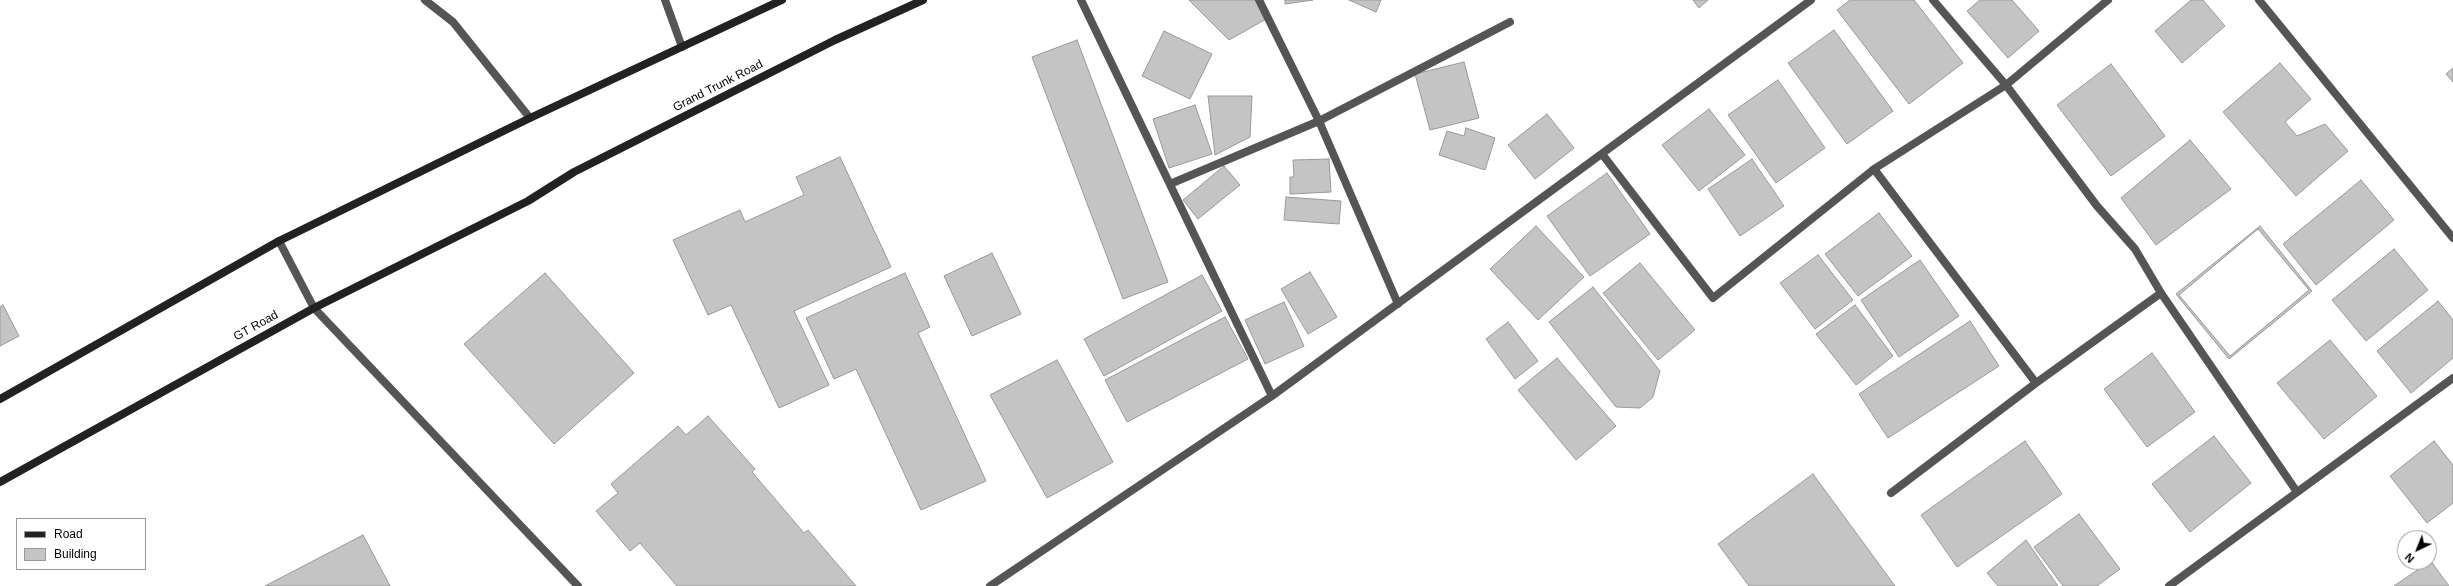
<!DOCTYPE html>
<style>
body{margin:0}
#map{position:relative;width:2453px;height:586px;overflow:hidden;background:#fff;font-family:Arial,sans-serif}
canvas{display:block}
.legend{position:absolute;left:16px;top:518px;width:130px;height:52px;box-sizing:border-box;background:#fff;border:1px solid #999;margin:0;padding:5px 7px;list-style:none;font-size:12px;color:#000}
.legend li{display:flex;align-items:center;gap:8px;height:20px}
.legend b{width:20px;border:1px solid #999}
.north{position:absolute;left:2397px;top:530px;width:40px;height:40px;box-sizing:border-box;background:#fff;border:1px solid #999;border-radius:50%;rotate:223deg;font-size:11px;font-weight:700;line-height:16px;text-align:center;color:#000}
.north::after{content:'';display:block;margin:auto;width:14px;height:18px;background:#000;clip-path:polygon(50% 0,100% 100%,50% 72%,0 100%)}
</style>
<div id="map">
<canvas width="2453" height="586"></canvas>
<ul class="legend">
<li><b style="height:5px;background:#222"></b>Road</li>
<li><b style="height:11px;background:#c4c4c4"></b>Building</li>
</ul>
<div class="north">N</div>
</div>
<script>
const g = document.querySelector('canvas').getContext('2d');
g.lineJoin = 'round';
function paint(path, color) {
  g.fillStyle = color;
  g.fill(path, 'evenodd');
}
function shape(rows) {
  const path = new Path2D();
  for (const r of rows) {
    path.moveTo(r[0], r[1]);
    for (let i = 2; i < r.length; i += 2) path.lineTo(r[i], r[i + 1]);
  }
  return path;
}
function trace(path, color, width, dash) {
  g.strokeStyle = color;
  g.lineWidth = width;
  g.lineCap = dash ? 'butt' : 'round';
  g.setLineDash(dash || []);
  g.stroke(path);
}
function drawText(font, color, halo, rows, align = 'center') {
  g.font = font + ' Arial,sans-serif';
  g.lineWidth = 3;
  g.setLineDash([]);
  g.textBaseline = 'middle';
  g.strokeStyle = halo;
  g.fillStyle = color;
  for (const [text, x, y, turn = 0] of rows) {
    g.save();
    g.translate(x, y);
    g.rotate((+turn || 0) * Math.PI / 180);
    g.textAlign = isNaN(turn) ? turn : align;
    if (halo) g.strokeText(text, 0, 0);
    g.fillText(text, 0, 0);
    g.restore();
  }
}
const building = shape([
 [1189,0,1258,0,1268,18,1229,40,1189,0],
 [1285,0,1313,0,1285,4,1285,0],
 [1349,0,1381,0,1376,12,1349,0],
 [1693,0,1708,0,1699,8,1693,0],
 [1850,0,1914,0,1963,63,1909,104,1837,10,1850,0],
 [1980,0,2012,0,2039,31,2008,58,1967,11,1980,0],
 [2191,0,2203,0,2225,26,2182,63,2155,31,2191,0],
 [1834,30,1893,111,1847,144,1788,63,1834,30],
 [1164,31,1212,54,1190,99,1142,76,1164,31],
 [1077,40,1168,282,1123,299,1032,57,1077,40],
 [1464,62,1479,118,1430,130,1415,74,1464,62],
 [2280,63,2311,99,2285,122,2297,136,2325,124,2348,151,2296,196,2223,112,2280,63],
 [2111,64,2165,136,2111,176,2057,105,2111,64],
 [2453,68,2453,82,2446,74,2453,68],
 [1778,80,1825,148,1776,183,1728,115,1778,80],
 [1208,96,1252,96,1250,137,1215,155,1208,96],
 [1195,105,1212,154,1169,168,1153,119,1195,105],
 [1709,109,1745,155,1699,191,1662,145,1709,109],
 [1547,114,1574,148,1535,179,1508,145,1547,114],
 [1466,128,1495,138,1485,170,1439,155,1447,131,1464,136,1466,128],
 [2190,140,2231,189,2156,245,2121,198,2190,140],
 [840,157,891,267,794,311,829,385,779,408,731,305,708,315,673,240,740,210,745,222,804,195,796,177,840,157],
 [1329,159,1331,192,1290,194,1290,177,1294,177,1293,160,1329,159],
 [1752,159,1784,206,1740,236,1708,189,1752,159],
 [1224,166,1240,185,1198,219,1183,200,1224,166],
 [1607,173,1650,234,1590,276,1547,216,1607,173],
 [2361,180,2394,220,2316,285,2283,244,2361,180],
 [1286,197,1341,201,1339,224,1284,220,1286,197],
 [1879,213,1912,256,1858,296,1825,254,1879,213],
 [1536,226,1584,277,1538,320,1490,269,1536,226],
 [2260,226,2312,291,2229,359,2176,294,2260,226],
 [2258,229,2309,290,2230,356,2179,295,2258,229],
 [2394,249,2428,290,2366,341,2332,300,2394,249],
 [992,253,1021,314,972,336,944,276,992,253],
 [1818,255,1853,300,1815,329,1780,283,1818,255],
 [1920,260,1959,316,1899,357,1861,300,1920,260],
 [1640,263,1695,330,1658,360,1603,293,1640,263],
 [1310,272,1337,317,1308,334,1281,289,1310,272],
 [545,273,634,373,554,444,464,344,545,273],
 [905,273,930,327,918,333,986,481,921,510,856,369,834,379,806,318,905,273],
 [1202,275,1222,311,1104,376,1084,339,1202,275],
 [1593,287,1660,371,1653,397,1640,408,1616,407,1549,322,1593,287],
 [2438,301,2453,320,2453,358,2411,393,2377,351,2438,301],
 [1284,302,1304,346,1265,364,1245,320,1284,302],
 [3,305,19,336,0,346,0,307,3,305],
 [1855,305,1893,356,1856,385,1816,334,1855,305],
 [1225,317,1248,359,1127,422,1105,380,1225,317],
 [1970,321,1999,366,1888,438,1859,394,1970,321],
 [1508,322,1538,361,1515,379,1486,339,1508,322],
 [2330,340,2377,396,2324,439,2277,383,2330,340],
 [2152,353,2195,412,2147,447,2104,389,2152,353],
 [1557,358,1616,426,1576,460,1518,390,1557,358],
 [1057,360,1113,462,1047,498,990,395,1057,360],
 [708,416,755,469,752,472,804,533,808,530,856,586,677,586,640,543,630,551,596,511,618,493,611,484,678,426,686,435,708,416],
 [2214,436,2251,483,2190,532,2152,484,2214,436],
 [2025,441,2062,494,1957,567,1921,515,2025,441],
 [2434,441,2453,465,2453,503,2427,523,2390,476,2434,441],
 [1813,474,1895,586,1749,586,1718,544,1813,474],
 [2079,514,2120,569,2097,586,2063,586,2034,547,2079,514],
 [363,535,390,586,265,586,363,535],
 [2026,540,2058,586,1998,586,1987,573,2026,540],
 [2430,560,2449,586,2394,586,2429,562,2430,560]
]);
paint(building, '#c4c4c4');
trace(building, '#999', 1);
trace(shape([
 [425,0,453,22,530,118],
 [665,0,682,47],
 [1081,0,1272,396],
 [1259,0,1319,121,1398,304],
 [1933,0,2006,85,2097,206,2135,249,2161,293,2297,492],
 [2108,0,2006,85,1874,169,2036,383,2161,293],
 [1602,154,1713,298,1874,169],
 [1170,184,1319,121,1510,22],
 [279,241,314,308,578,586],
 [1891,493,2036,383],
 [990,586,1272,396,1811,0],
 [2169,586,2453,378]
]), '#555', 8);
trace(shape([
 [2259,0,2453,238]
]), '#555', 8);
trace(shape([
 [0,399,279,241,530,118,782,0],
 [0,482,314,308,528,201,574,172,835,40,923,0]
]), '#222', 8);
drawText('12px', '#000', '#fff', [
 ["Grand Trunk Road",718,86,-27],
 ["GT Road",256,326,-29]
]);
</script>
